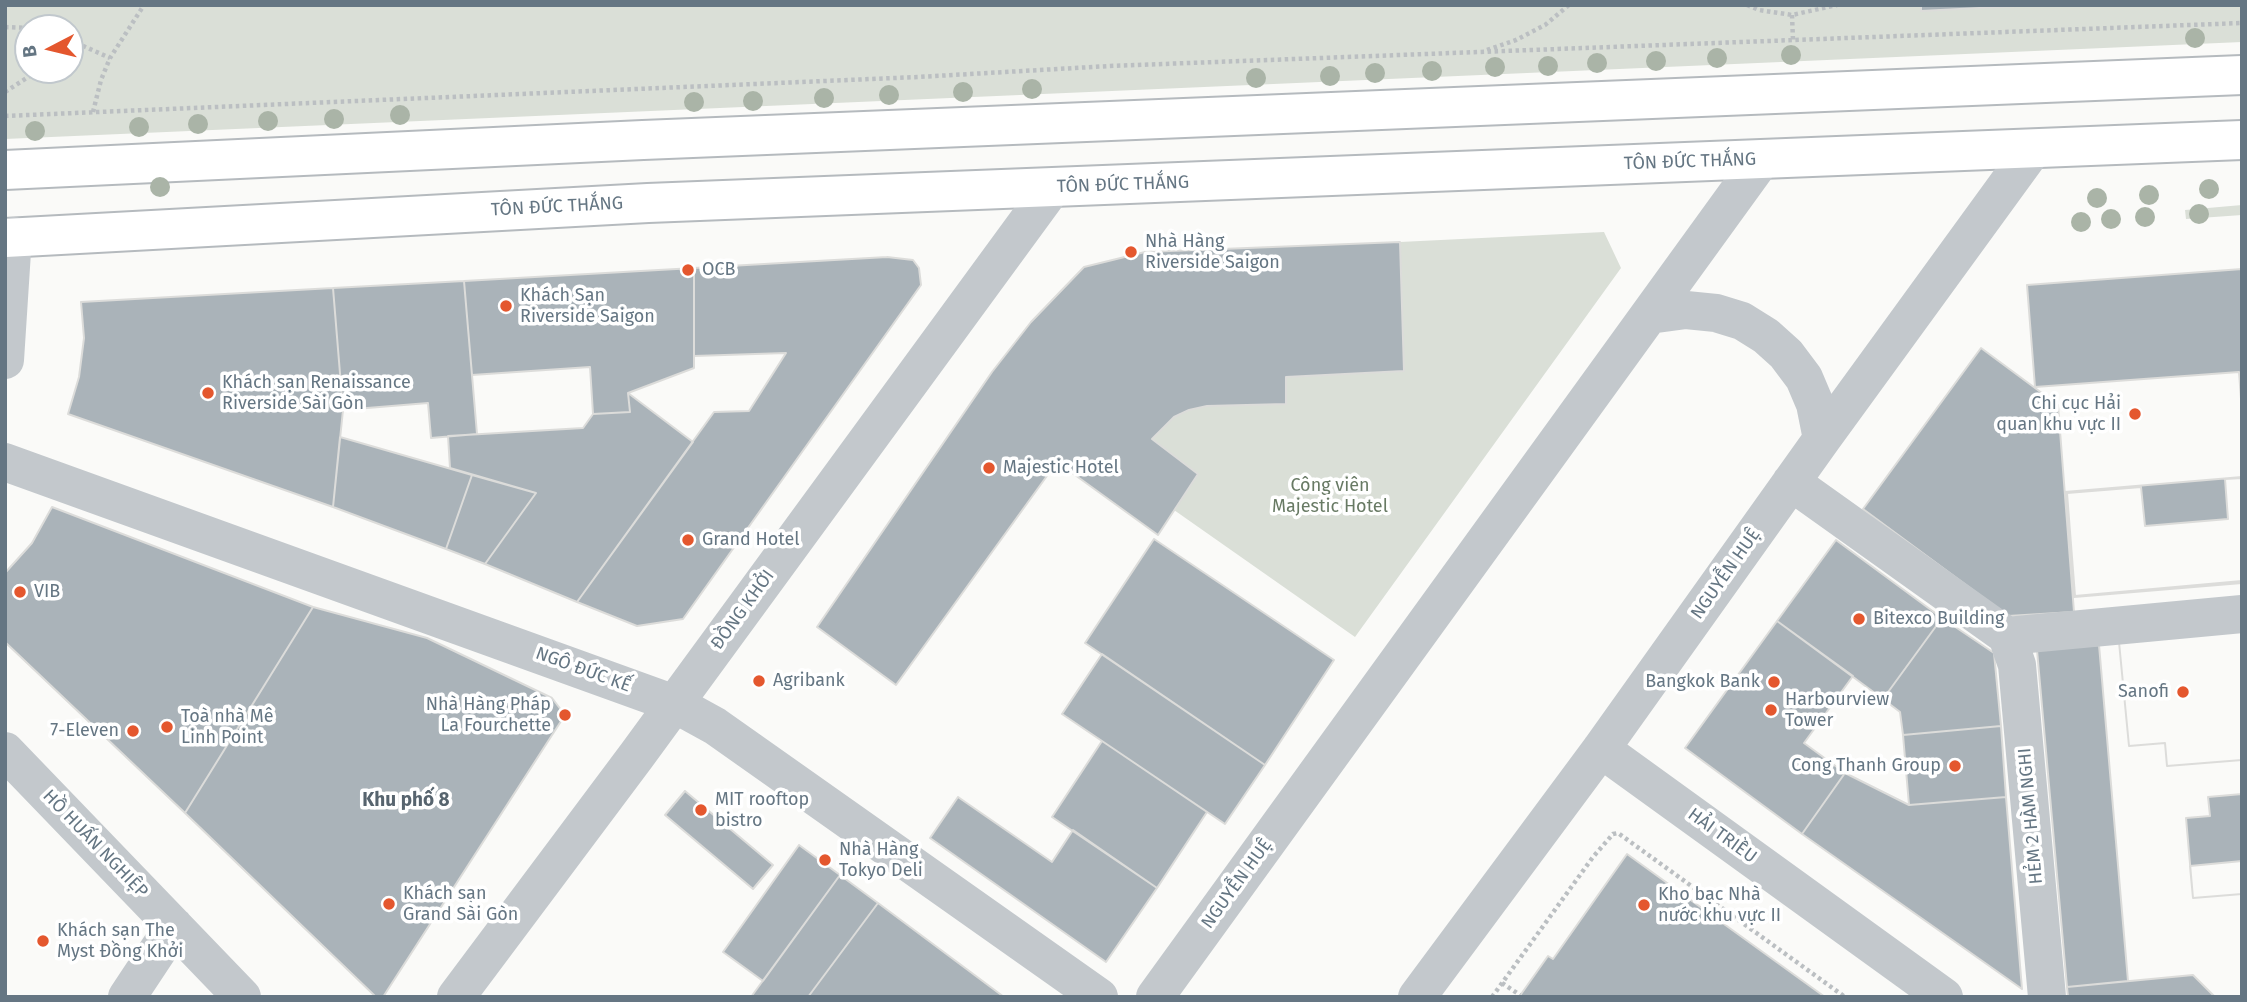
<!DOCTYPE html>
<meta charset="utf-8">
<style>
body{margin:0}
#map{position:relative;width:2247px;height:1002px;overflow:hidden;background:#fafaf8;font-family:"Fira Sans",sans-serif}
canvas{display:block}
.frame{position:absolute;inset:0;border:7px solid #657683;pointer-events:none}
.north{position:absolute;left:14px;top:14px;width:70px;height:70px;box-sizing:border-box;background:#fff;border:2px solid #c1c8cd;border-radius:50%;rotate:263deg;font-size:19px;font-weight:700;line-height:28px;text-align:center;color:#657683}
.north::after{content:'';display:block;margin:auto;width:24px;height:32px;background:#e4572e;clip-path:polygon(50% 0,100% 100%,50% 72%,0 100%)}
</style>
<div id="map">
<canvas width="2247" height="1002"></canvas>
<div class="frame"></div>
<div class="north">B</div>
</div>
<script>
const g = document.querySelector('canvas').getContext('2d');
g.lineJoin = 'round';
function paint(path, color) {
  g.fillStyle = color;
  g.fill(path, 'evenodd');
}
function shape(rows) {
  const path = new Path2D();
  for (const r of rows) {
    path.moveTo(r[0], r[1]);
    for (let i = 2; i < r.length; i += 2) path.lineTo(r[i], r[i + 1]);
  }
  return path;
}
function trace(path, color, width, dash) {
  g.strokeStyle = color;
  g.lineWidth = width;
  g.lineCap = dash ? 'butt' : 'round';
  g.setLineDash(dash || []);
  g.stroke(path);
}
function drawText(font, color, halo, rows, align = 'center') {
  g.font = font + ' "Fira Sans",sans-serif';
  g.lineWidth = 7;
  g.setLineDash([]);
  g.textBaseline = 'middle';
  g.strokeStyle = halo;
  g.fillStyle = color;
  for (const [text, x, y, turn = 0] of rows) {
    g.save();
    g.translate(x, y);
    g.rotate((+turn || 0) * Math.PI / 180);
    g.textAlign = isNaN(turn) ? turn : align;
    if (halo) g.strokeText(text, 0, 0);
    g.fillText(text, 0, 0);
    g.restore();
  }
}
paint(shape([
 [5,5,2242,5,2242,42,5,139],
 [28,28,70,28,70,70,28,70],
 [2242,205,2242,215,2186,219,2185,210],
 [1604,232,1621,268,1355,637,1174,510,1152,439,1174,417,1189,410,1207,406,1286,404,1286,377,1404,371,1400,242]
]), '#dadfd7');
const building = shape([
 [1921,5,2037,5,1921,11,1921,5],
 [1400,242,1404,371,1286,377,1286,404,1207,406,1189,410,1174,417,1152,439,1198,474,1158,535,1057,462,896,685,817,627,992,372,1031,322,1084,267,1145,252,1400,242],
 [887,257,913,260,919,268,921,285,683,619,637,626,577,602,714,412,749,411,786,353,694,356,694,268,887,257],
 [694,268,694,368,628,393,630,412,593,414,590,367,472,375,464,281,694,268],
 [2242,269,2242,412,2239,372,2035,387,2027,285,2242,269],
 [464,281,477,434,431,438,428,403,343,410,333,288,464,281],
 [333,288,343,410,333,507,68,414,79,377,84,338,81,302,333,288],
 [1981,348,2058,405,2074,612,2008,616,1863,509,1981,348],
 [628,393,693,442,577,602,485,564,536,493,450,468,448,436,583,428,593,414,630,412,628,393],
 [340,437,472,475,446,549,333,507,340,437],
 [472,475,536,493,485,564,446,549,472,475],
 [2242,477,2242,583,2074,597,2065,492,2242,477],
 [2242,478,2242,581,2075,596,2067,493,2141,487,2145,526,2228,519,2225,479,2242,478],
 [52,507,313,607,185,813,5,642,5,573,32,543,52,507],
 [1154,539,1334,660,1265,765,1085,643,1154,539],
 [1836,540,1942,618,1883,699,1777,621,1836,540],
 [313,607,427,638,552,698,565,715,383,997,376,997,185,813,313,607],
 [1942,618,1994,653,2001,726,1903,735,1900,712,1883,699,1942,618],
 [1777,621,1853,676,1804,743,1845,773,1802,834,1685,748,1777,621],
 [2242,631,2242,760,2167,766,2165,743,2129,746,2119,642,2242,631],
 [2242,631,2242,760,2167,766,2165,743,2129,746,2119,642,2242,631],
 [2099,645,2128,981,2067,987,2037,650,2099,645],
 [1102,654,1265,765,1225,824,1062,714,1102,654],
 [2001,726,2006,797,1909,805,1903,735,2001,726],
 [1102,741,1207,812,1157,888,1052,817,1102,741],
 [1845,773,1909,805,2006,797,2022,989,1802,834,1845,773],
 [685,791,773,865,753,889,665,815,685,791],
 [2242,794,2242,894,2193,898,2186,818,2210,816,2208,797,2242,794],
 [958,797,1052,862,1073,830,1157,888,1106,962,930,838,958,797],
 [799,845,840,875,763,981,723,952,799,845],
 [1627,854,1825,997,1519,997,1548,956,1553,959,1627,854],
 [2242,861,2242,894,2193,898,2190,866,2242,861],
 [840,875,878,903,808,997,751,997,840,875],
 [878,903,1004,997,808,997,878,903],
 [2193,975,2215,997,2068,997,2067,987,2193,975]
]);
paint(building, '#aab3b9');
trace(building, '#dcdcda', 2);
const major = shape([
 [5,170,643,140,2242,75],
 [5,238,648,203,2242,140]
]);
trace(major, '#b5babe', 42);
trace(shape([
 [1747,5,1759,10,1792,15,1837,5],
 [1792,15,1793,40],
 [5,27,30,28],
 [70,40,110,58],
 [1487,50,1516,40,1545,25,1569,5],
 [5,92,39,70],
 [93,112,101,80,110,58,144,5],
 [5,116,918,77,1110,66,2242,23],
 [1502,983,1520,995],
 [1492,997,1593,857,1613,834,1618,833,1845,997]
]), '#bbbfc2', 4.5, [3.5, 3.5]);
trace(shape([
 [1649,315,1686,310,1716,313,1742,321,1766,336,1786,354,1804,378,1815,404,1822,439],
 [5,360,13,236],
 [5,462,675,704,715,726,1099,997],
 [1791,482,2007,636,2017,665,2047,997],
 [2007,636,2242,614],
 [1601,749,1944,997],
 [5,751,242,997],
 [127,997,174,926],
 [456,997,637,755,1052,188],
 [1155,997,1762,159],
 [1417,997,1601,749,1822,439,2033,149]
]), '#c3c8cc', 38);
trace(major, '#fff', 38);
g.fillStyle = '#aab4a7';
for (const [x, y] of [
 [2195,38],
 [1791,55],
 [1717,58],
 [1656,61],
 [1597,63],
 [1548,66],
 [1495,67],
 [1432,71],
 [1375,73],
 [1330,76],
 [1256,78],
 [1032,89],
 [963,92],
 [889,95],
 [824,98],
 [753,101],
 [694,102],
 [400,115],
 [334,119],
 [268,121],
 [198,124],
 [139,127],
 [35,131],
 [160,187],
 [2209,189],
 [2149,195],
 [2097,198],
 [2199,214],
 [2145,217],
 [2111,219],
 [2081,222]
]) {
  g.beginPath();
  g.arc(x, y, 10, 0, 2 * Math.PI);
  g.fill();
}
for (const [x, y, r, color] of [
 [1131,252,7,"#e4572e"],
 [688,270,7,"#e4572e"],
 [506,306,7,"#e4572e"],
 [208,393,7,"#e4572e"],
 [2135,414,7,"#e4572e"],
 [989,468,7,"#e4572e"],
 [688,540,7,"#e4572e"],
 [20,592,7,"#e4572e"],
 [1859,619,7,"#e4572e"],
 [759,681,7,"#e4572e"],
 [1774,682,7,"#e4572e"],
 [2183,692,7,"#e4572e"],
 [1771,710,7,"#e4572e"],
 [565,715,7,"#e4572e"],
 [167,727,7,"#e4572e"],
 [133,731,7,"#e4572e"],
 [1955,766,7,"#e4572e"],
 [701,810,7,"#e4572e"],
 [825,860,7,"#e4572e"],
 [389,904,7,"#e4572e"],
 [1644,905,7,"#e4572e"],
 [43,941,7,"#e4572e"]
]) {
  const dot = new Path2D();
  dot.arc(x, y, r, 0, 2 * Math.PI);
  g.fillStyle = color;
  g.fill(dot);
  trace(dot, '#fff', 2.5);
}
drawText('18px', '#657683', '#fff', [
 ["TÔN ÐỨC THẮNG",1690,162,-2],
 ["TÔN ÐỨC THẮNG",1123,185,-2],
 ["TÔN ÐỨC THẮNG",557,207,-3],
 ["NGUYỄN HUỆ",1726,574,-55],
 ["ÐỒNG KHỞI",743,610,-54],
 ["NGÔ ÐỨC KẾ",583,670,20],
 ["HẺM 2 HÀM NGHI",2031,816,-95],
 ["HẢI TRIỀU",1722,836,36],
 ["HỒ HUẤN NGHIỆP",95,844,46],
 ["NGUYỄN HUỆ",1237,884,-54]
]);
drawText('18px', '#657683', '#fff', [
 ["Nhà Hàng",1145,242],
 ["Riverside Saigon",1145,263],
 ["OCB",702,270],
 ["Khách Sạn",520,296],
 ["Riverside Saigon",520,317],
 ["Khách sạn Renaissance",222,383],
 ["Riverside Sài Gòn",222,404],
 ["Chi cục Hải",2121,404,"right"],
 ["quan khu vực II",2121,425,"right"],
 ["Majestic Hotel",1003,468],
 ["Grand Hotel",702,540],
 ["VIB",34,592],
 ["Bitexco Building",1873,619],
 ["Agribank",773,681],
 ["Bangkok Bank",1760,682,"right"],
 ["Sanofi",2169,692,"right"],
 ["Harbourview",1785,700],
 ["Tower",1785,721],
 ["Nhà Hàng Pháp",551,705,"right"],
 ["La Fourchette",551,726,"right"],
 ["Toà nhà Mê",181,717],
 ["Linh Point",181,738],
 ["7-Eleven",119,731,"right"],
 ["Cong Thanh Group",1941,766,"right"],
 ["MIT rooftop",715,800],
 ["bistro",715,821],
 ["Nhà Hàng",839,850],
 ["Tokyo Deli",839,871],
 ["Khách sạn",403,894],
 ["Grand Sài Gòn",403,915],
 ["Kho bạc Nhà",1658,895],
 ["nước khu vực II",1658,916],
 ["Khách sạn The",57,931],
 ["Myst Đồng Khởi",57,952]
], 'left');
drawText('18px', '#687a64', '#fff', [
 ["Công viên",1330,486],
 ["Majestic Hotel",1330,507]
]);
drawText('bold 19px', '#57646e', '#fff', [
 ["Khu phố 8",406,801]
]);
</script>
